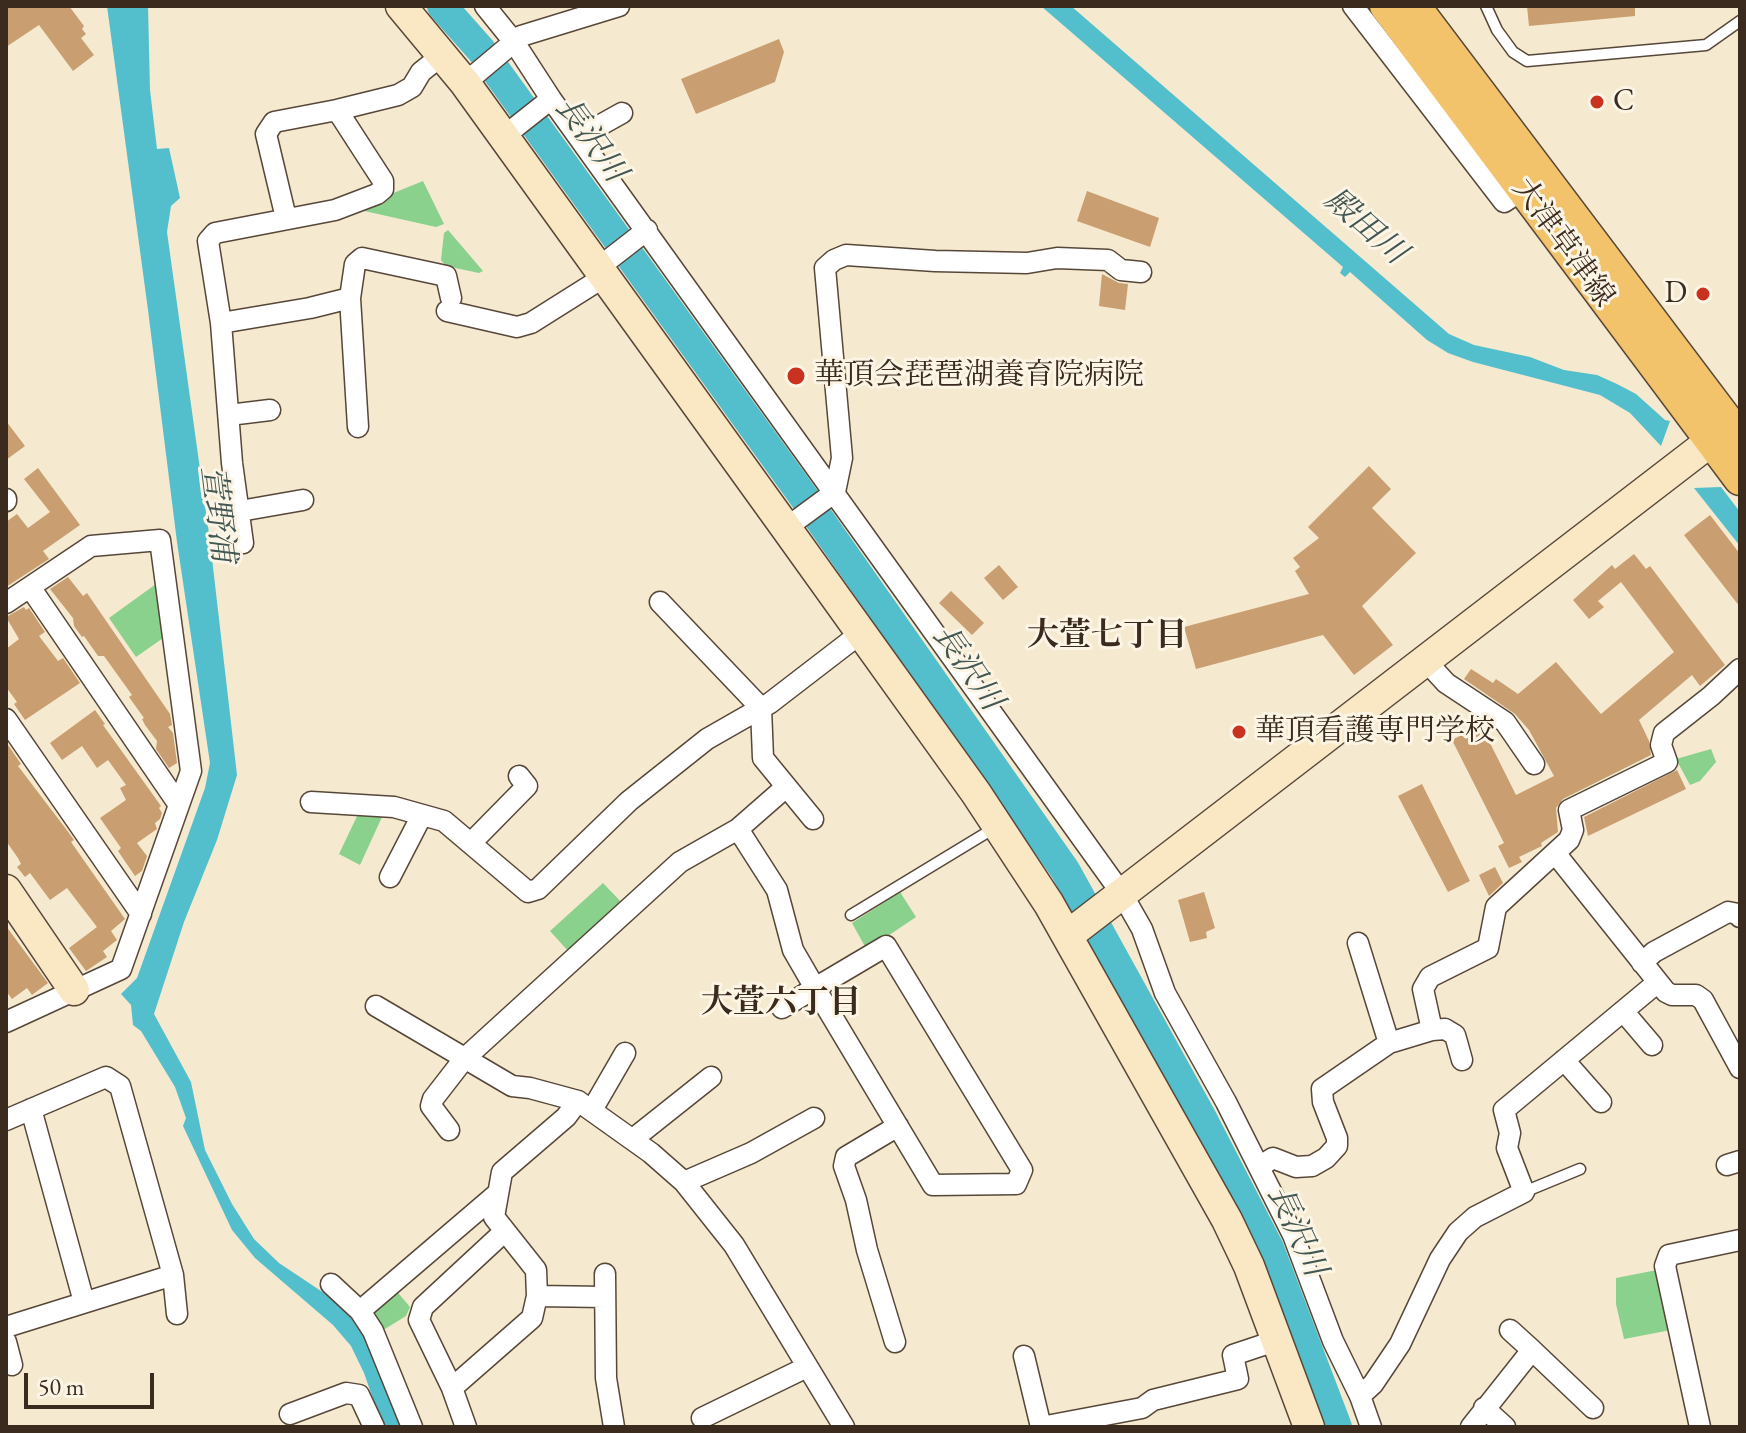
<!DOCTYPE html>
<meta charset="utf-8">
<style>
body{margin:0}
#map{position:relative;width:1746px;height:1433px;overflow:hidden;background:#f5e9cf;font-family:"EB Garamond",serif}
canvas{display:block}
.frame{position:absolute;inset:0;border:8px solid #3b2a1e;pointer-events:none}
.scale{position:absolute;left:24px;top:1373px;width:130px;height:36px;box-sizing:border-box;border:4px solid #3b2a1e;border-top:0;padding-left:10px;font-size:24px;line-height:28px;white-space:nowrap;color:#3b2a1e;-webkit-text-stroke:6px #fcf5e5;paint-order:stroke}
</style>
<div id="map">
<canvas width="1746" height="1433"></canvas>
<div class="frame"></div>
<div class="scale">50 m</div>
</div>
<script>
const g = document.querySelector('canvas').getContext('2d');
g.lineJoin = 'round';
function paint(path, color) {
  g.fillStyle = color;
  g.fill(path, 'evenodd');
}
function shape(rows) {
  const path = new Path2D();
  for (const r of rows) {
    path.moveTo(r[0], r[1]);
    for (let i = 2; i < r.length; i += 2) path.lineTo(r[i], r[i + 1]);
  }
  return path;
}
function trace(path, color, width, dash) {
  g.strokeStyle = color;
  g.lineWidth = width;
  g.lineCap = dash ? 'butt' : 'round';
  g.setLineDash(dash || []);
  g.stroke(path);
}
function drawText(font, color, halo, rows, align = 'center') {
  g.font = font + ' "EB Garamond","Noto Serif JP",serif';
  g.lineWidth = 6;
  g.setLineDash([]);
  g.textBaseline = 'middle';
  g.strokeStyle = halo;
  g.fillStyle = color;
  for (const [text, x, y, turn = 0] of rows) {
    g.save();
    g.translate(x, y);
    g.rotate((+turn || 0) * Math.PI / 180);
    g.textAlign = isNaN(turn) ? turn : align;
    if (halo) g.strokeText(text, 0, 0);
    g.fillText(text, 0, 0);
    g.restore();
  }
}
paint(shape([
 [423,181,444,224,436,227,360,210,359,207],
 [448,230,483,271,479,273,446,266,441,260,444,233],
 [156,584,166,636,136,657,109,618],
 [1711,749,1716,762,1700,781,1690,785,1676,759],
 [360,810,382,817,360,865,339,854],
 [603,883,622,903,569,952,550,931],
 [900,892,916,917,867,950,852,923],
 [1657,1270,1671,1330,1624,1339,1616,1304,1616,1278],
 [394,1288,410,1307,406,1316,380,1332,367,1315]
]), '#89d18c');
paint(shape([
 [107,6,148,6,150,90,157,149,169,148,180,198,171,206,167,232,210,541,237,775,217,840,184,922,154,1014,191,1082,205,1150,232,1204,254,1239,279,1263,327,1295,354,1321,368,1341,404,1427,383,1427,364,1373,351,1346,333,1325,255,1258,232,1230,183,1126,186,1118,175,1087,141,1031,133,1025,131,1005,121,994,137,978,205,788,210,763,177,542,148,310],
 [1041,6,1071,6,1449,334,1474,345,1530,357,1564,370,1597,375,1617,384,1636,394,1665,420,1670,421,1661,446,1630,413,1600,395,1473,362,1448,353,1427,340,1350,272,1345,277,1340,273,1343,267],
 [1721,487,1740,512,1740,546,1694,488]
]), '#53bfcd');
trace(shape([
 [442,6,481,50,806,500,1065,870,1203,1120,1269,1248,1337,1427]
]), '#53bfcd', 30);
paint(shape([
 [6,6,69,6,84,26,82,29,86,34,81,38,94,55,73,71,39,25,6,47],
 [1527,6,1635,6,1635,16,1529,26],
 [779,39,784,52,775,82,696,114,681,79],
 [1087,191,1159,218,1150,247,1077,221],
 [1102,274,1119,283,1128,284,1125,310,1099,306],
 [6,421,25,446,6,460],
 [1369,466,1391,489,1372,508,1416,553,1362,606,1393,645,1354,675,1323,635,1196,669,1184,627,1309,594,1295,571,1300,567,1293,558,1319,538,1308,527],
 [38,468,80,525,43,551,49,559,6,587,6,522,17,514,28,528,50,512,24,479],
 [1710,515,1740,554,1740,607,1684,535],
 [1634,554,1646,569,1650,566,1725,665,1700,686,1692,675,1639,720,1649,741,1651,755,1563,799,1556,808,1558,832,1541,843,1542,846,1519,857,1522,862,1509,868,1498,846,1504,843,1452,740,1481,725,1516,795,1554,776,1529,730,1515,714,1464,679,1471,669,1493,683,1496,679,1518,694,1556,662,1601,714,1674,652,1621,582,1598,601,1604,607,1589,619,1573,600,1612,565,1615,569],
 [999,565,1018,587,1003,600,984,578],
 [68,577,83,596,87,593,170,714,172,725,168,727,173,733,177,763,169,768,156,749,157,741,145,725,142,719,144,718,129,697,132,695,104,656,98,656,84,636,82,637,74,626,73,618,50,589],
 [951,591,984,623,972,635,939,603],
 [24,607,26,610,29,608,45,632,39,636,58,661,63,658,80,683,25,720,14,704,17,702,6,687,6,649,19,639,6,617],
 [95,710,105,724,103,725,161,806,159,808,162,813,160,819,155,823,157,829,137,843,147,856,142,871,135,876,118,851,121,848,100,818,126,800,120,788,126,785,108,760,97,768,82,746,62,760,50,743],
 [6,742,21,764,18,766,66,829,74,840,71,842,125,919,111,931,117,940,103,951,107,957,86,971,69,948,97,927,67,888,50,900,30,873,25,877,17,867,21,864,18,858,6,841],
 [1677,770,1686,789,1588,836,1584,817],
 [1422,784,1470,881,1448,892,1398,796],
 [1495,867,1503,883,1489,896,1479,875],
 [1204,892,1215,928,1206,932,1207,938,1190,942,1178,900],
 [6,926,48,983,32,995,27,988,12,999,6,991]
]), '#c99e70');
const lane = shape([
 [1486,6,1497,30,1513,52,1527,61,1706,45,1740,21],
 [851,915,996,827],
 [1524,1192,1580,1169]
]);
const street = shape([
 [485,6,514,42,551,99,1122,894,1142,929,1165,993,1226,1102,1293,1235,1333,1341,1360,1396,1371,1427],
 [1353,6,1504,202,1530,185],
 [465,83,521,36,619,6],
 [503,137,551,99],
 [579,137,622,113],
 [286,218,266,134,274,122,337,110,398,95,412,87,421,72,441,56],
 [598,268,647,230],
 [447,311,517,327,531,323,604,277],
 [221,323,310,308,350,298],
 [229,415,270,410],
 [358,427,350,298,355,264,362,258,446,276,451,298],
 [6,499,6,501],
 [240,511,303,500],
 [786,528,835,492,842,458,825,268,834,260,846,255,935,261,1027,263,1057,258,1108,260,1121,270,1141,272],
 [243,543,232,463,221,323,208,241,215,233,335,210,377,194,383,189,383,181,337,110],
 [30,587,179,805],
 [660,602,761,708,763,758,813,819],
 [6,603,91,546,160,540,191,771,121,969,6,1022],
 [1425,660,1446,683,1505,722,1534,764],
 [6,719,141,914],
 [311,802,394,807,444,821,528,892,538,889,629,801,707,739,770,703,861,633],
 [738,829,777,890,793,950,815,988,933,1185,1016,1184,1022,1170,886,946,815,988,782,1008],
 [471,843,527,786,519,776],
 [1555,853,1666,992,1672,995,1696,995,1703,1000,1740,1068],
 [390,877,422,815],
 [1358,943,1389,1043],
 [1642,963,1654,952,1728,912,1738,914,1740,917],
 [376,1006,512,1086,530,1088,578,1101,651,1153,684,1182,734,1245,844,1427],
 [1623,1011,1652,1045],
 [1432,1030,1445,1029,1455,1035,1462,1060],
 [1564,1060,1601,1102],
 [31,1109,84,1302],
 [592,1110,625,1053],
 [6,1120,106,1077,120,1086,173,1275,177,1314],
 [449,1130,431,1106,433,1099,464,1059,680,862,738,829,786,787],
 [633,1139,711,1077],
 [1727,1165,1740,1161],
 [1259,1167,1273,1158,1296,1167,1312,1166,1326,1158,1337,1146,1337,1138,1323,1102,1322,1089,1389,1043,1432,1030,1423,989,1430,977,1488,948,1496,907,1569,840,1573,830,1569,810,1667,762,1661,745,1664,733,1711,696,1740,669],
 [684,1182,751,1153,814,1118],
 [605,1274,606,1378,614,1427],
 [331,1284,360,1311],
 [537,1296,605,1297],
 [6,1327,173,1275],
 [1510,1330,1532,1350],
 [6,1342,12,1365],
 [895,1342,867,1250,856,1200,844,1166,846,1157,898,1126],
 [1024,1356,1041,1427],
 [452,1388,532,1318,537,1296,536,1270,494,1217,502,1172,566,1117,578,1101],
 [1360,1396,1373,1384,1400,1344,1440,1259,1458,1232,1475,1217,1524,1192,1507,1148,1510,1133,1504,1110,1658,982],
 [1484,1408,1505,1427],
 [290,1414,346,1393,359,1395,374,1427],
 [702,1418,807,1367],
 [412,1427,373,1331,360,1311,498,1193],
 [466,1427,452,1388,419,1320,423,1307,505,1231],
 [1041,1427,1142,1408,1153,1400,1238,1379,1233,1355,1278,1340],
 [1471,1427,1532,1350,1593,1408],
 [1700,1427,1665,1266,1669,1255,1740,1240]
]);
const secondary = shape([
 [401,6,465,83,786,528,976,793,1049,904,1227,1220,1249,1266,1309,1427],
 [6,890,74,990],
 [1067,936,1711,441]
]);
const primary = shape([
 [1386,6,1740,479],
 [1414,6,1740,438]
]);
trace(lane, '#574739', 13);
trace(street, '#574739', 23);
trace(secondary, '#574739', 33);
trace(primary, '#574739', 35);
trace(lane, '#fff', 10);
trace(street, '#fff', 20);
trace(secondary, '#fae7c3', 30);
trace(primary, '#f2c36a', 32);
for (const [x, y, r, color] of [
 [1597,102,8,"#c8321e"],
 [1703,294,8,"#c8321e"],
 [796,376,10,"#c8321e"],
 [1239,732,8,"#c8321e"]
]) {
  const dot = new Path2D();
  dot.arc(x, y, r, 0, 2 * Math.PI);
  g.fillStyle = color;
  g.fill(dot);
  trace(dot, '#fcf5e5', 3);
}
drawText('30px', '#3b2a1e', '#fcf5e5', [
 ["C",1613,102],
 ["D",1687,294,"right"],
 ["華頂会琵琶湖養育院病院",814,376],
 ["華頂看護専門学校",1255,732]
], 'left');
drawText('30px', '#3b2a1e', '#fcf5e5', [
 ["大津草津線",1563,243,54]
]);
drawText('italic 32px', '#425753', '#fcf5e5', [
 ["長沢川",590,140,54],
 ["殿田川",1365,227,41],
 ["萱野浦",217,514,83],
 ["長沢川",967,668,55],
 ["長沢川",1296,1231,65]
]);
drawText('bold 32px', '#3b2a1e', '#fcf5e5', [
 ["大萱七丁目",1107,636],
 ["大萱六丁目",781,1003]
]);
</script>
